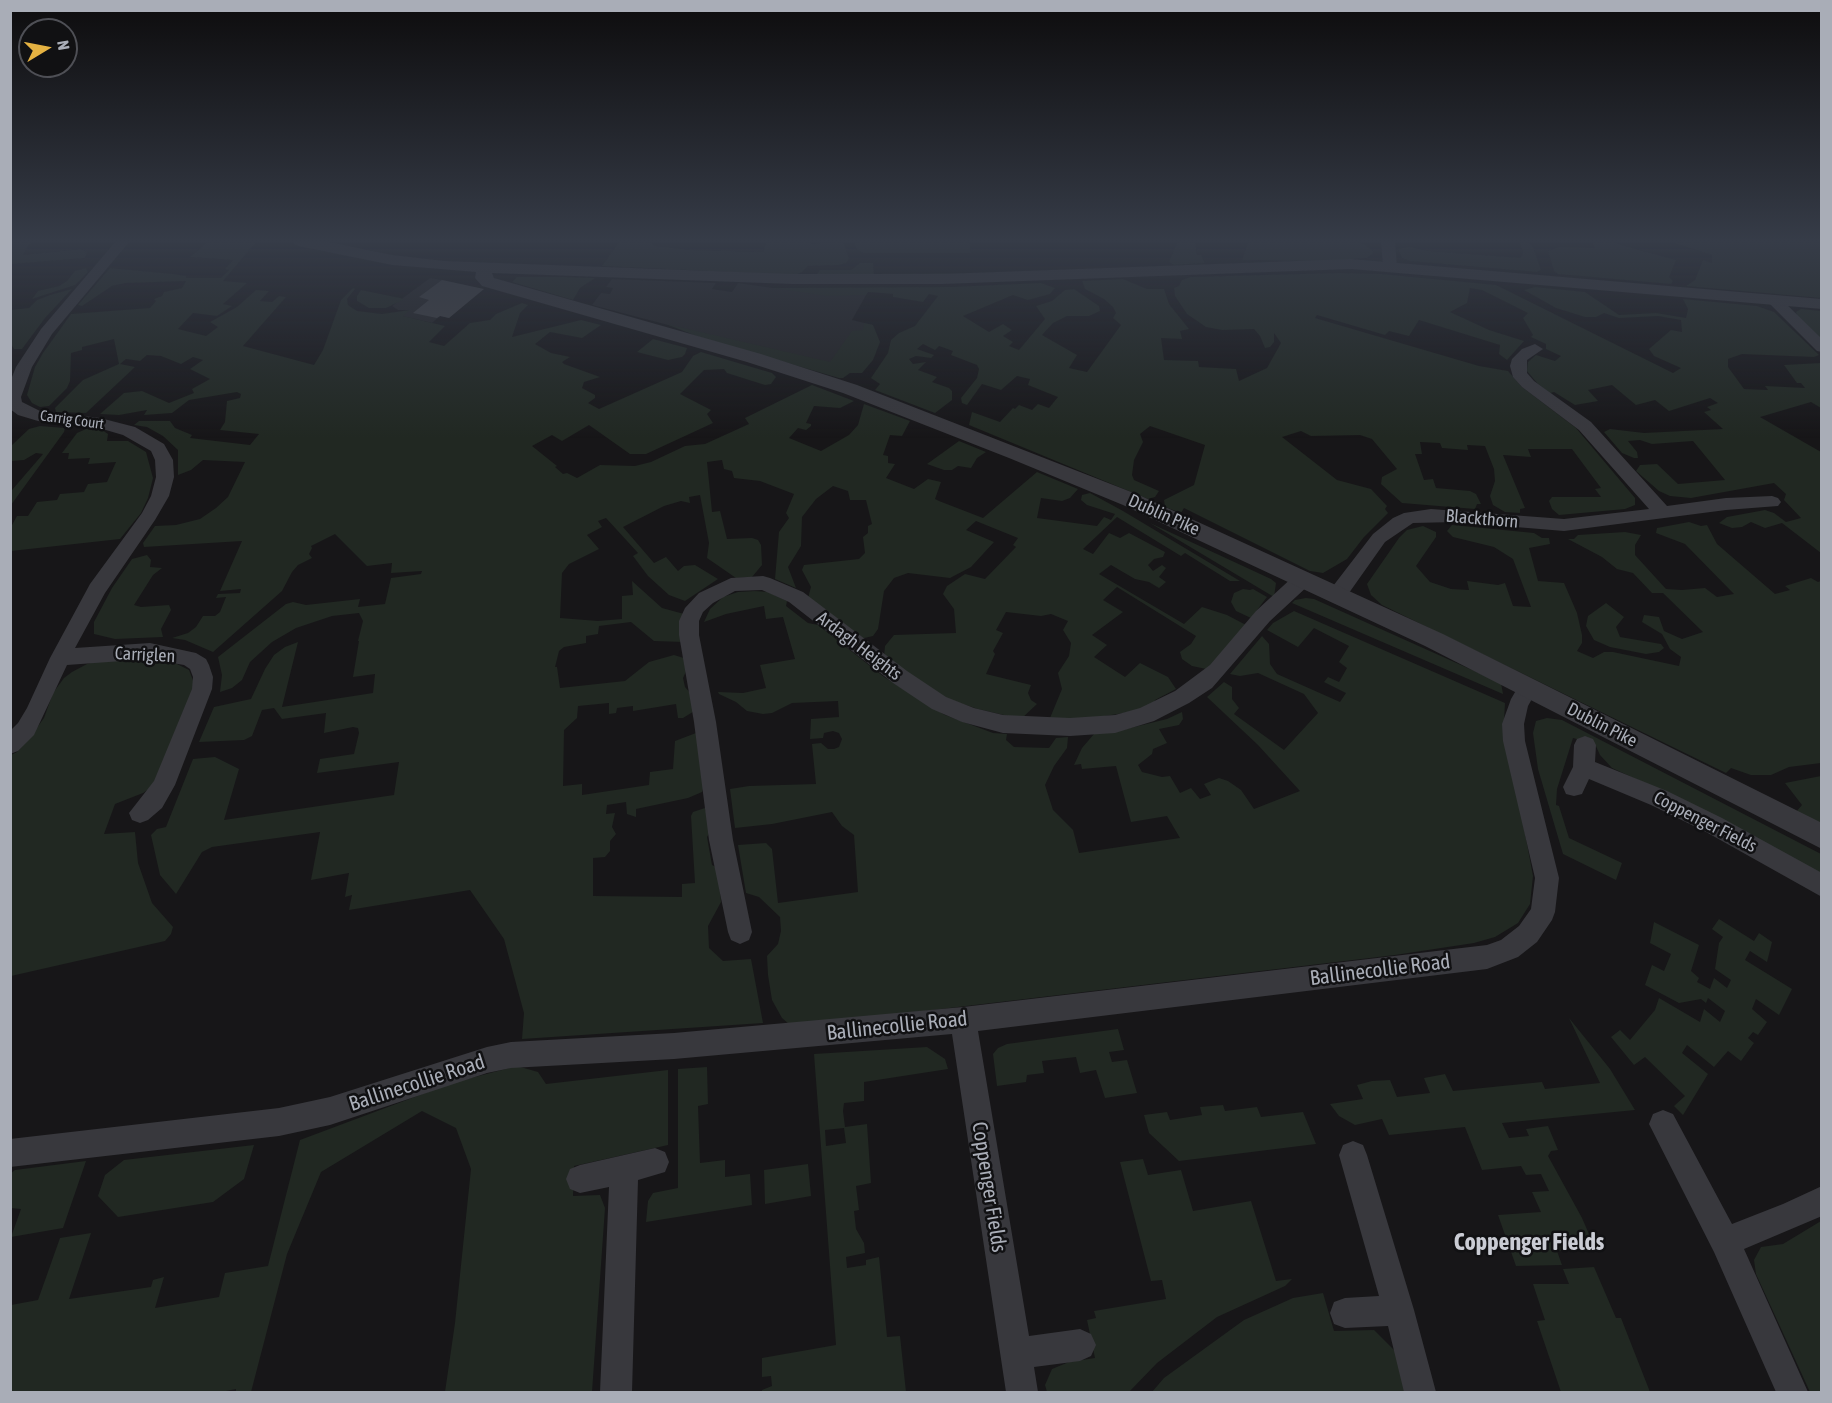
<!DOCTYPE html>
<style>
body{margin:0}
#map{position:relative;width:1832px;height:1403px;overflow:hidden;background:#171618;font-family:"Asap Condensed",sans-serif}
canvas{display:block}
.frame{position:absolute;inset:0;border:12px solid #a9adb7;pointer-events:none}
.north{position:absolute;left:18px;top:18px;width:60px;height:60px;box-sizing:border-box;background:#111113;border:2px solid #4e4f55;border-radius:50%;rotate:80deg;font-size:16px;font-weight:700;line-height:24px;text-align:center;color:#a9adb7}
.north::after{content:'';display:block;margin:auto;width:21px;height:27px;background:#e5b242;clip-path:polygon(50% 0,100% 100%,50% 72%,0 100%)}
</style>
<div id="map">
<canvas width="1832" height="1403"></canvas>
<div class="frame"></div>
<div class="north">N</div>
</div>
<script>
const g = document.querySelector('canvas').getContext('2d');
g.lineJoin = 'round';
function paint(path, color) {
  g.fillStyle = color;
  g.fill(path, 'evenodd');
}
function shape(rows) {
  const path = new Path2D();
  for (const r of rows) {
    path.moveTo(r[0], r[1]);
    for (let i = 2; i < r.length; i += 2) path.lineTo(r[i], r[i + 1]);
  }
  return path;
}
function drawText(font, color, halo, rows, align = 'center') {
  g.font = font + ' "Asap Condensed",sans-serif';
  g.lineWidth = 5;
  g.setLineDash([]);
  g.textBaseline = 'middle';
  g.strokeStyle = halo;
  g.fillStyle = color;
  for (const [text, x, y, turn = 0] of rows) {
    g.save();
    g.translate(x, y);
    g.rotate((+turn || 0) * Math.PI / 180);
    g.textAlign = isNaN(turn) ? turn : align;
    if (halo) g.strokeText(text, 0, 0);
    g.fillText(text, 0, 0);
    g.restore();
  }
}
paint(shape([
 [430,278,442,280,483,289,449,318,440,316,432,323,402,316,409,310,398,310,392,306],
 [612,279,716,283,712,289,732,292,738,283,773,288,870,288,852,320,873,325,843,371,592,305,601,293,610,294,613,288,606,287]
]), '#232325');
paint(shape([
 [11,241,36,241,29,244,23,255,81,249,87,252,85,258,11,264],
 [209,241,257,241,223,281,247,283,223,304,232,306,217,316,193,313,178,329,206,336,218,327,210,322,237,307,256,290,269,291,260,301,272,302,279,296,286,297,243,346,314,365,323,350,341,300,353,288,355,289,347,299,348,305,357,311,382,314,410,310,403,316,445,326,429,342,444,346,470,323,490,320,496,314,522,303,528,305,520,313,512,337,581,320,601,325,582,338,550,332,535,344,551,353,570,357,562,362,564,364,600,377,584,382,582,388,595,395,595,398,588,403,599,409,682,372,693,356,701,352,772,373,776,377,771,384,765,385,727,373,724,369,704,370,680,394,711,410,707,414,713,423,646,454,630,454,589,425,562,441,552,435,532,446,557,466,555,467,563,474,567,473,577,478,600,465,635,466,651,462,685,446,705,444,749,424,745,418,812,385,854,401,840,408,814,406,806,423,811,424,811,426,806,430,798,428,789,438,821,451,849,435,858,425,864,404,910,421,902,436,890,435,883,455,888,456,888,463,895,464,886,478,914,489,928,479,941,482,935,499,939,501,983,518,1037,472,1078,489,1070,498,1062,501,1041,498,1037,518,1097,526,1104,517,1111,520,1115,514,1087,505,1081,500,1082,495,1090,493,1123,511,1240,581,1230,581,1185,553,1181,556,1117,517,1083,549,1093,554,1109,533,1120,538,1129,533,1165,552,1163,557,1154,559,1148,565,1153,571,1162,565,1166,568,1159,577,1166,582,1159,588,1149,582,1135,579,1111,565,1099,574,1184,624,1202,607,1227,615,1246,625,1211,670,1192,666,1182,659,1180,652,1191,644,1196,636,1117,587,1103,600,1123,612,1092,635,1107,645,1094,657,1125,677,1140,663,1168,677,1176,689,1155,700,1154,705,1137,711,1092,718,1050,718,1062,689,1058,673,1069,656,1071,643,1063,630,1068,621,1051,614,1041,616,1006,612,996,630,1003,633,993,651,995,654,986,674,1031,685,1028,693,1031,700,1037,704,1021,719,978,709,945,698,884,657,885,646,894,635,956,633,954,609,943,594,947,586,965,574,985,579,1016,547,1013,545,1018,538,976,521,966,530,994,542,971,567,950,578,908,573,894,578,884,591,878,629,873,636,860,639,808,598,811,587,802,570,804,565,859,559,865,553,863,537,868,533,868,526,872,524,866,500,850,500,848,491,833,486,816,499,802,517,801,546,788,567,796,588,775,579,779,532,789,518,786,513,794,494,760,481,734,478,732,471,724,469,722,460,707,462,712,512,720,511,727,539,752,538,758,540,761,545,762,565,752,577,736,578,707,558,709,543,700,495,689,497,690,503,681,501,664,506,623,527,654,563,666,557,678,571,684,566,695,565,718,579,685,601,669,595,648,576,633,556,638,553,606,518,598,521,602,527,587,535,599,549,569,564,562,573,560,618,598,621,622,619,622,596,633,595,632,581,662,608,684,614,684,642,654,641,631,622,599,626,598,634,586,636,586,643,564,647,559,651,555,667,557,667,560,688,625,681,649,662,674,655,687,659,688,667,683,678,685,687,693,696,696,710,683,718,678,718,676,704,633,711,633,706,617,708,616,713,609,714,609,703,578,706,577,718,564,730,563,786,582,784,582,795,649,785,650,772,673,769,675,741,696,733,705,783,702,792,688,798,636,809,636,817,627,814,626,802,607,805,606,814,615,813,612,827,616,834,610,841,610,851,605,857,593,858,593,896,682,897,682,884,695,883,691,816,693,812,705,808,711,830,707,837,712,865,718,868,721,902,708,926,709,948,723,961,751,959,763,1023,522,1039,524,1013,504,939,470,890,349,910,352,895,345,897,349,873,311,880,320,832,212,847,202,852,176,894,160,875,151,835,157,829,166,827,193,759,215,757,239,769,224,820,394,795,399,762,317,773,320,759,354,754,359,733,358,728,353,727,324,733,326,713,282,719,274,708,262,710,252,736,244,740,199,742,214,707,251,699,265,669,274,655,285,647,298,642,282,707,373,693,375,674,353,677,359,641,358,641,363,621,359,613,332,616,296,628,272,642,250,662,242,680,232,688,220,692,222,675,218,657,286,604,293,602,306,605,360,599,358,607,385,604,391,578,421,574,422,571,391,573,392,563,367,566,335,534,311,546,312,548,309,554,312,558,298,565,292,572,282,591,213,652,185,640,172,638,188,633,196,627,203,616,215,616,220,612,226,597,216,598,218,594,240,593,241,589,220,591,242,541,144,547,143,543,155,526,176,525,200,519,216,508,228,497,245,462,203,460,191,470,178,475,178,450,163,436,147,427,134,425,139,421,170,421,175,428,192,435,190,438,250,445,259,434,220,430,225,422,227,401,240,398,241,394,237,392,189,400,172,413,144,415,147,410,119,415,100,414,124,393,142,391,169,403,194,393,192,389,210,379,190,369,203,360,193,357,181,364,161,356,147,355,140,361,126,359,120,364,135,367,86,413,56,412,55,408,83,380,119,364,114,339,82,347,82,350,71,353,70,381,67,388,49,406,40,407,32,403,27,395,35,367,43,353,71,314,150,308,156,301,154,299,162,296,164,292,182,288,186,281,125,283,112,286,82,306,78,305,110,268,173,274,186,276,186,278,221,278,229,270,225,269,233,260,190,257],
 [620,241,650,241,654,246,690,250,763,252,767,241,807,241,812,244,843,241,849,259,846,263,839,265,808,266,802,272,795,275,602,266],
 [854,241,969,241,971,253,864,253,857,250],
 [1178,241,1208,241,1195,242,1197,255,1201,255,1205,263,1174,265,1169,262],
 [1249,241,1354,241,1365,245,1374,252,1367,258,1326,261,1242,260],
 [1520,241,1526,241,1533,247,1541,270,1537,272,1410,261,1402,258,1398,249,1409,247,1429,251,1520,258,1523,254],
 [1592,241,1617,241,1617,244,1676,260,1669,277,1673,281,1671,284,1558,274,1554,271,1548,251,1559,247,1595,248],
 [1669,241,1821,241,1821,298,1686,286,1695,280,1703,260,1712,263,1712,255],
 [860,263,873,263,874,274,965,273,897,276,817,274,820,270,851,270],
 [86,268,88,272,75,285,32,299,38,291,59,286,67,281,75,271],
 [1340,273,1381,274,1496,285,1673,373,1681,368,1654,356,1649,349,1671,330,1682,332,1681,320,1658,316,1619,318,1604,313,1596,317,1585,317,1556,308,1524,290,1535,287,1585,292,1619,315,1656,313,1686,318,1688,309,1683,299,1757,306,1774,312,1819,355,1814,357,1742,354,1728,359,1728,367,1744,389,1768,390,1765,386,1805,388,1801,383,1797,383,1784,365,1821,363,1821,408,1811,402,1760,417,1821,452,1821,553,1782,523,1765,528,1751,522,1742,527,1732,528,1719,523,1727,517,1765,510,1774,513,1786,522,1801,518,1784,500,1786,494,1774,483,1691,498,1670,496,1659,491,1636,471,1640,465,1657,464,1678,484,1725,480,1693,441,1652,444,1640,440,1628,441,1637,452,1638,458,1634,458,1622,453,1604,432,1610,429,1644,433,1723,429,1704,412,1711,410,1707,407,1718,403,1710,398,1669,411,1655,400,1636,405,1612,385,1588,390,1598,401,1575,405,1554,392,1550,393,1538,384,1527,371,1528,362,1536,355,1555,361,1561,356,1546,349,1546,344,1531,337,1533,335,1523,318,1528,313,1482,290,1470,288,1467,303,1450,312,1489,330,1524,341,1507,360,1499,354,1500,345,1419,320,1409,336,1389,331,1385,335,1317,315,1315,318,1479,366,1508,371,1522,387,1576,428,1635,498,1635,505,1625,509,1559,515,1552,509,1549,501,1552,497,1601,497,1595,489,1601,488,1572,449,1528,449,1531,457,1503,455,1525,508,1520,509,1520,513,1505,512,1493,505,1490,496,1495,481,1494,469,1485,446,1467,445,1468,450,1442,448,1440,443,1420,442,1422,454,1415,454,1424,480,1433,479,1436,488,1470,491,1476,494,1481,504,1477,504,1475,509,1402,503,1381,484,1382,477,1397,469,1372,439,1360,435,1311,436,1301,431,1282,437,1337,480,1371,489,1387,506,1385,509,1388,513,1364,537,1347,559,1323,573,1310,571,1184,508,1181,513,1165,507,1164,500,1194,485,1205,445,1150,426,1140,434,1143,442,1134,460,1132,475,1134,480,1159,491,1155,497,1148,499,969,425,972,412,1000,422,1013,408,1015,409,1019,405,1032,410,1038,404,1049,408,1058,397,1028,385,1030,379,1017,376,1001,390,982,384,967,405,962,403,961,398,977,378,979,369,977,365,951,355,953,351,939,346,935,350,923,344,917,349,934,355,931,358,916,356,909,359,913,364,926,362,918,370,937,377,932,382,949,388,952,391,952,400,935,413,875,390,880,384,871,378,888,353,891,340,899,333,915,326,938,296,929,294,923,302,893,297,893,294,868,292,866,295,827,296,773,288,950,287,1041,283,1055,288,1050,294,1028,300,1013,295,963,316,989,332,1003,324,1012,330,1003,336,1013,342,1009,346,1019,350,1045,319,1036,306,1052,301,1065,290,1074,289,1099,306,1100,311,1089,316,1067,316,1053,323,1042,335,1077,355,1069,368,1087,372,1121,325,1113,318,1116,313,1113,307,1104,299,1085,289,1082,281,1123,279,1147,289,1164,289,1169,304,1189,329,1180,331,1182,339,1161,338,1164,360,1198,361,1199,367,1236,369,1239,381,1267,368,1281,343,1274,333,1274,342,1270,347,1265,348,1260,336,1254,329,1222,330,1206,327,1187,314,1175,296,1174,288,1179,286,1182,280,1190,277],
 [517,277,564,277,595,278,580,288,573,300,512,282],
 [72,289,45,318,22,349,14,349,11,344,11,310,29,308,37,300,50,295],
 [361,290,405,299,386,308,369,308,357,301,357,296],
 [1801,309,1821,311,1821,339,1797,316,1796,312],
 [864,323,873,325,880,342,873,360,862,373,850,373,843,378,839,378,699,337,666,324,830,362,852,331,863,330],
 [653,339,687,348,685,354,682,357,668,360,637,352],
 [40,426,65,428,64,432,11,505,12,490,43,454,36,453,24,460,11,461,11,446,29,429],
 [86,429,102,430,108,434,107,441,128,441,146,452,153,478,148,498,141,513,120,539,11,551,11,527,17,516,28,516,37,502,57,500,60,494,84,492,88,484,107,482,116,462,88,464,90,458,68,459,69,453,62,453,77,433],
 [959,441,986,452,977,458,971,468,958,466,952,470,944,470,927,464],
 [1689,522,1701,526,1707,525,1717,544,1775,594,1790,590,1785,586,1811,578,1818,582,1821,581,1821,763,1789,767,1771,775,1751,775,1731,768,1726,773,1382,605,1371,595,1367,584,1399,538,1407,530,1423,526,1436,532,1436,537,1416,566,1430,582,1451,589,1469,590,1467,581,1498,585,1505,583,1513,606,1531,607,1513,559,1494,547,1453,537,1447,531,1452,525,1534,533,1542,538,1549,538,1550,544,1529,548,1538,581,1564,583,1577,613,1582,635,1582,643,1577,651,1593,658,1604,652,1613,652,1679,666,1681,657,1670,649,1662,634,1642,622,1644,615,1659,617,1664,631,1682,639,1703,632,1663,593,1652,593,1633,573,1617,569,1602,557,1568,539,1574,539,1578,535,1625,532,1641,535,1635,545,1635,555,1666,589,1682,590,1705,588,1717,597,1734,594,1685,544,1656,533,1657,528],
 [1150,523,1271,579,1276,583,1274,597],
 [147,555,151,560,150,567,162,568,153,575,134,605,141,607,169,605,171,610,161,629,163,637,115,639,94,634,94,622,112,588,132,559],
 [1243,589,1250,590,1253,589,1267,597,1251,618,1236,611,1231,602,1234,593],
 [755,591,768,592,787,601,786,606,808,623,818,625,884,677,945,715,993,733,1007,734,1006,740,1014,747,1049,748,1056,738,1068,737,1067,748,1054,766,1045,785,1053,810,1073,830,1079,853,1180,838,1167,816,1131,822,1116,766,1082,769,1081,764,1074,765,1082,748,1094,734,1118,731,1167,719,1182,712,1183,719,1179,725,1159,729,1167,743,1153,749,1152,754,1138,765,1142,772,1162,777,1170,776,1180,793,1191,788,1200,799,1211,795,1204,784,1219,778,1228,781,1241,790,1254,809,1300,791,1258,745,1207,697,1224,682,1232,687,1232,699,1239,708,1234,714,1284,750,1318,713,1304,694,1258,673,1240,676,1230,674,1262,636,1269,644,1270,664,1277,674,1340,702,1346,693,1324,682,1328,677,1339,682,1347,668,1339,662,1349,646,1314,628,1298,647,1267,630,1273,623,1294,611,1505,703,1504,721,1533,876,1530,904,1518,923,1495,937,1474,943,1395,955,798,1026,789,1024,782,1018,772,1000,768,975,767,956,778,944,781,931,780,917,759,897,746,893,738,845,766,843,772,849,778,903,858,892,854,835,842,826,832,812,772,824,735,828,730,789,749,786,816,784,812,744,821,743,828,749,834,749,839,747,842,739,839,733,833,731,824,733,823,738,810,739,811,719,839,717,838,701,792,703,772,713,763,714,747,711,736,702,719,694,718,692,743,693,766,688,760,665,795,659,783,617,766,619,764,606,726,614,704,622,710,609,723,597,738,592],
 [1306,598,1314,599,1501,683,1503,694,1292,603,1295,600],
 [1606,603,1624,617,1616,627,1620,637,1661,644,1664,648,1659,652,1646,654,1610,647,1594,640,1586,626,1588,616],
 [154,659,177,664,189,670,194,683,190,700,153,786,143,793,115,804,104,834,135,832,138,863,152,903,173,927,171,934,165,941,11,976,11,755,17,752,28,740,44,718,53,693,64,678,72,672,87,664,100,661],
 [1547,718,1562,720,1821,854,1821,876,1712,814,1612,768,1600,755,1595,744,1573,738,1557,789,1556,805,1559,806,1569,838,1622,863,1616,880,1563,854,1538,769,1533,733,1536,721],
 [1821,776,1821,825,1796,812,1802,805,1785,783],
 [1719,919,1754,941,1759,933,1772,942,1767,962,1750,951,1745,960,1792,989,1779,1015,1756,999,1752,1009,1767,1022,1758,1035,1753,1032,1748,1038,1754,1043,1741,1061,1728,1051,1714,1067,1687,1045,1682,1053,1708,1074,1683,1115,1674,1106,1685,1096,1645,1057,1634,1065,1611,1037,1620,1030,1630,1040,1655,1010,1659,998,1700,1022,1704,1009,1720,1022,1725,1011,1708,998,1706,1003,1701,999,1679,1003,1645,985,1652,965,1664,971,1671,954,1650,943,1654,922,1699,945,1691,971,1699,978,1697,982,1710,989,1714,978,1727,988,1731,980,1715,969,1719,943,1723,937,1712,929],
 [1569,1018,1610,1069,1635,1110,1502,1123,1509,1138,1529,1136,1526,1129,1548,1126,1558,1150,1551,1151,1548,1156,1582,1218,1596,1250,1557,1251,1562,1265,1516,1266,1498,1215,1541,1212,1532,1192,1549,1191,1541,1174,1526,1175,1521,1166,1482,1170,1465,1127,1389,1135,1382,1119,1355,1125,1339,1116,1330,1104,1363,1099,1357,1085,1372,1081,1390,1080,1397,1097,1430,1093,1424,1078,1445,1074,1453,1091,1542,1082,1545,1089,1600,1083],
 [1118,1029,1124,1050,1109,1052,1112,1062,1127,1060,1137,1093,1105,1098,1096,1070,1080,1073,1076,1057,1042,1061,1044,1073,1027,1075,1026,1082,997,1086,993,1054,998,1048,1007,1044],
 [927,1047,945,1059,948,1069,864,1082,864,1101,844,1103,843,1111,845,1127,867,1124,871,1183,856,1186,859,1210,854,1211,856,1229,864,1243,865,1253,846,1257,847,1268,866,1265,866,1260,879,1257,887,1337,900,1336,906,1392,762,1392,762,1390,772,1386,771,1376,762,1377,762,1358,836,1345,814,1054],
 [844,1128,846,1143,826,1146,825,1130],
 [517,1066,538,1072,546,1084,668,1070,668,1145,574,1166,573,1196,600,1195,605,1208,592,1392,445,1392,455,1323,471,1169,456,1128,422,1111,321,1172,287,1254,251,1392,236,1392,236,1389,221,1392,11,1392,11,1305,38,1300,60,1238,91,1233,69,1299,151,1287,153,1280,164,1277,155,1308,219,1297,225,1273,268,1266,300,1140,452,1083],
 [707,1067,708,1104,698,1106,700,1163,725,1160,725,1177,750,1174,752,1205,646,1222,648,1201,653,1193,678,1188,678,1069],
 [1223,1105,1225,1111,1257,1107,1261,1117,1303,1112,1316,1144,1179,1161,1149,1133,1144,1115,1167,1112,1170,1120,1202,1115,1200,1107],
 [254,1145,244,1179,213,1202,118,1217,98,1196,105,1175,124,1160],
 [1143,1159,1148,1175,1181,1170,1193,1211,1251,1201,1276,1281,1292,1279,1285,1286,1217,1317,1157,1363,1129,1392,1047,1392,1045,1385,1052,1369,1069,1362,1095,1358,1087,1320,1096,1318,1094,1311,1166,1299,1162,1280,1151,1281,1120,1162],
 [86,1161,63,1228,11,1237,21,1209,11,1208,11,1173,15,1170],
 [808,1164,811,1196,765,1204,764,1170],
 [1821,1221,1821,1392,1810,1392,1756,1274,1754,1260,1761,1247,1783,1244],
 [1594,1267,1616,1318,1621,1318,1650,1392,1561,1392,1537,1321,1545,1320,1533,1284,1569,1284,1563,1269],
 [1323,1293,1334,1331,1374,1330,1395,1351,1407,1392,1152,1392,1164,1378,1244,1320,1293,1298]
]), '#212822');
paint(shape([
 [442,280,484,289,449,318,440,316,437,318,413,313,429,300,419,297]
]), '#434448');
paint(shape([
 [116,241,130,241,52,334,32,367,21,397,22,402,40,411,100,418,135,427,164,444,173,460,174,477,169,496,155,520,105,593,75,648,150,643,196,653,206,659,209,665,213,677,212,689,175,785,162,808,148,820,140,823,132,820,129,813,154,781,192,689,193,677,190,669,184,665,150,659,67,665,34,735,18,751,10,754,10,731,18,723,27,708,50,658,90,584,142,513,151,496,156,477,155,460,151,451,123,435,99,428,38,421,18,415,10,409,10,382,16,367,41,329,116,241],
 [1381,241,1395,241,1397,267,1395,270,1390,271,1383,267,1381,241],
 [1774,296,1779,297,1822,339,1822,352,1817,351,1769,303,1767,300,1774,296],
 [1535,344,1543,349,1527,360,1527,373,1534,381,1591,422,1667,506,1726,498,1772,496,1778,498,1781,502,1778,506,1726,510,1564,531,1455,522,1413,523,1385,542,1344,600,1337,602,1330,600,1327,595,1330,590,1373,534,1393,518,1404,513,1431,509,1564,519,1649,509,1579,430,1522,387,1513,377,1510,366,1512,359,1522,349,1535,344],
 [1303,572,1310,574,1312,579,1310,584,1270,621,1212,688,1189,703,1154,721,1115,733,1070,736,1003,733,962,722,932,709,893,683,789,602,762,590,735,591,713,603,703,612,699,621,699,635,716,722,733,840,752,932,749,940,740,944,731,940,728,932,709,840,694,722,679,635,679,621,685,608,699,593,731,578,763,576,770,578,803,592,907,671,946,697,974,708,1003,715,1070,718,1115,715,1140,708,1175,691,1210,665,1256,611,1296,574,1303,572],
 [1528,680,1535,682,1538,688,1528,706,1524,724,1525,741,1559,878,1555,912,1552,920,1537,942,1518,957,1487,969,978,1031,1029,1336,1080,1329,1091,1334,1096,1345,1091,1356,1080,1361,1034,1367,1038,1392,1006,1392,952,1034,674,1059,511,1068,487,1073,330,1125,279,1136,10,1167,10,1139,279,1108,330,1097,487,1047,511,1042,674,1033,963,1007,1487,945,1501,940,1519,926,1531,909,1535,878,1503,741,1502,724,1511,699,1521,682,1528,680],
 [1585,736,1593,739,1596,745,1595,762,1667,791,1722,818,1822,873,1822,897,1706,832,1651,805,1589,779,1582,794,1574,796,1566,794,1563,787,1573,767,1574,745,1577,739,1585,736],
 [1663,1110,1673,1114,1732,1224,1783,1204,1822,1186,1822,1216,1744,1249,1808,1392,1776,1392,1714,1252,1649,1124,1653,1114,1663,1110],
 [1353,1141,1363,1145,1367,1155,1414,1310,1436,1392,1404,1392,1388,1326,1345,1328,1334,1324,1330,1313,1334,1302,1345,1298,1379,1296,1339,1155,1343,1145,1353,1141],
 [655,1148,665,1152,669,1162,665,1172,638,1180,632,1392,600,1392,609,1187,580,1193,570,1189,566,1179,570,1169,580,1165,655,1148]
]), '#38383d');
paint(shape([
 [290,241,324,241,392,255,445,261,792,274,942,274,1351,259,1822,299,1822,309,1351,269,942,284,792,284,492,273,494,278,761,354,857,385,1139,495,1443,634,1822,823,1822,849,1425,646,1123,505,1009,458,843,393,747,362,482,286,475,278,476,272,392,265,298,246,290,241]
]), '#38383d');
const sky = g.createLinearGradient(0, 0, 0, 438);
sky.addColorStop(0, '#0d0c0d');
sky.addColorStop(0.55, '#363c48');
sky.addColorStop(1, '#363c4800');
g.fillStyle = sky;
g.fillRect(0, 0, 1832, 438);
drawText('15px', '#a9adb7', '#111113', [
 ["Carrig Court",72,420,8]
]);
drawText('18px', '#a9adb7', '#111113', [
 ["Dublin Pike",1164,515,24],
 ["Blackthorn",1482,519,5],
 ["Ardagh Heights",859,646,37],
 ["Carriglen",145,655,3],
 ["Dublin Pike",1602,725,27],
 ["Coppenger Fields",1705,822,27]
]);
drawText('21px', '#a9adb7', '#111113', [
 ["Ballinecollie Road",1380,970,-7],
 ["Ballinecollie Road",897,1026,-6],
 ["Ballinecollie Road",417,1083,-18],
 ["Coppenger Fields",989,1187,81]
]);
drawText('bold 24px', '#caccd4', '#111113', [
 ["Coppenger Fields",1529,1242]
]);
</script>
